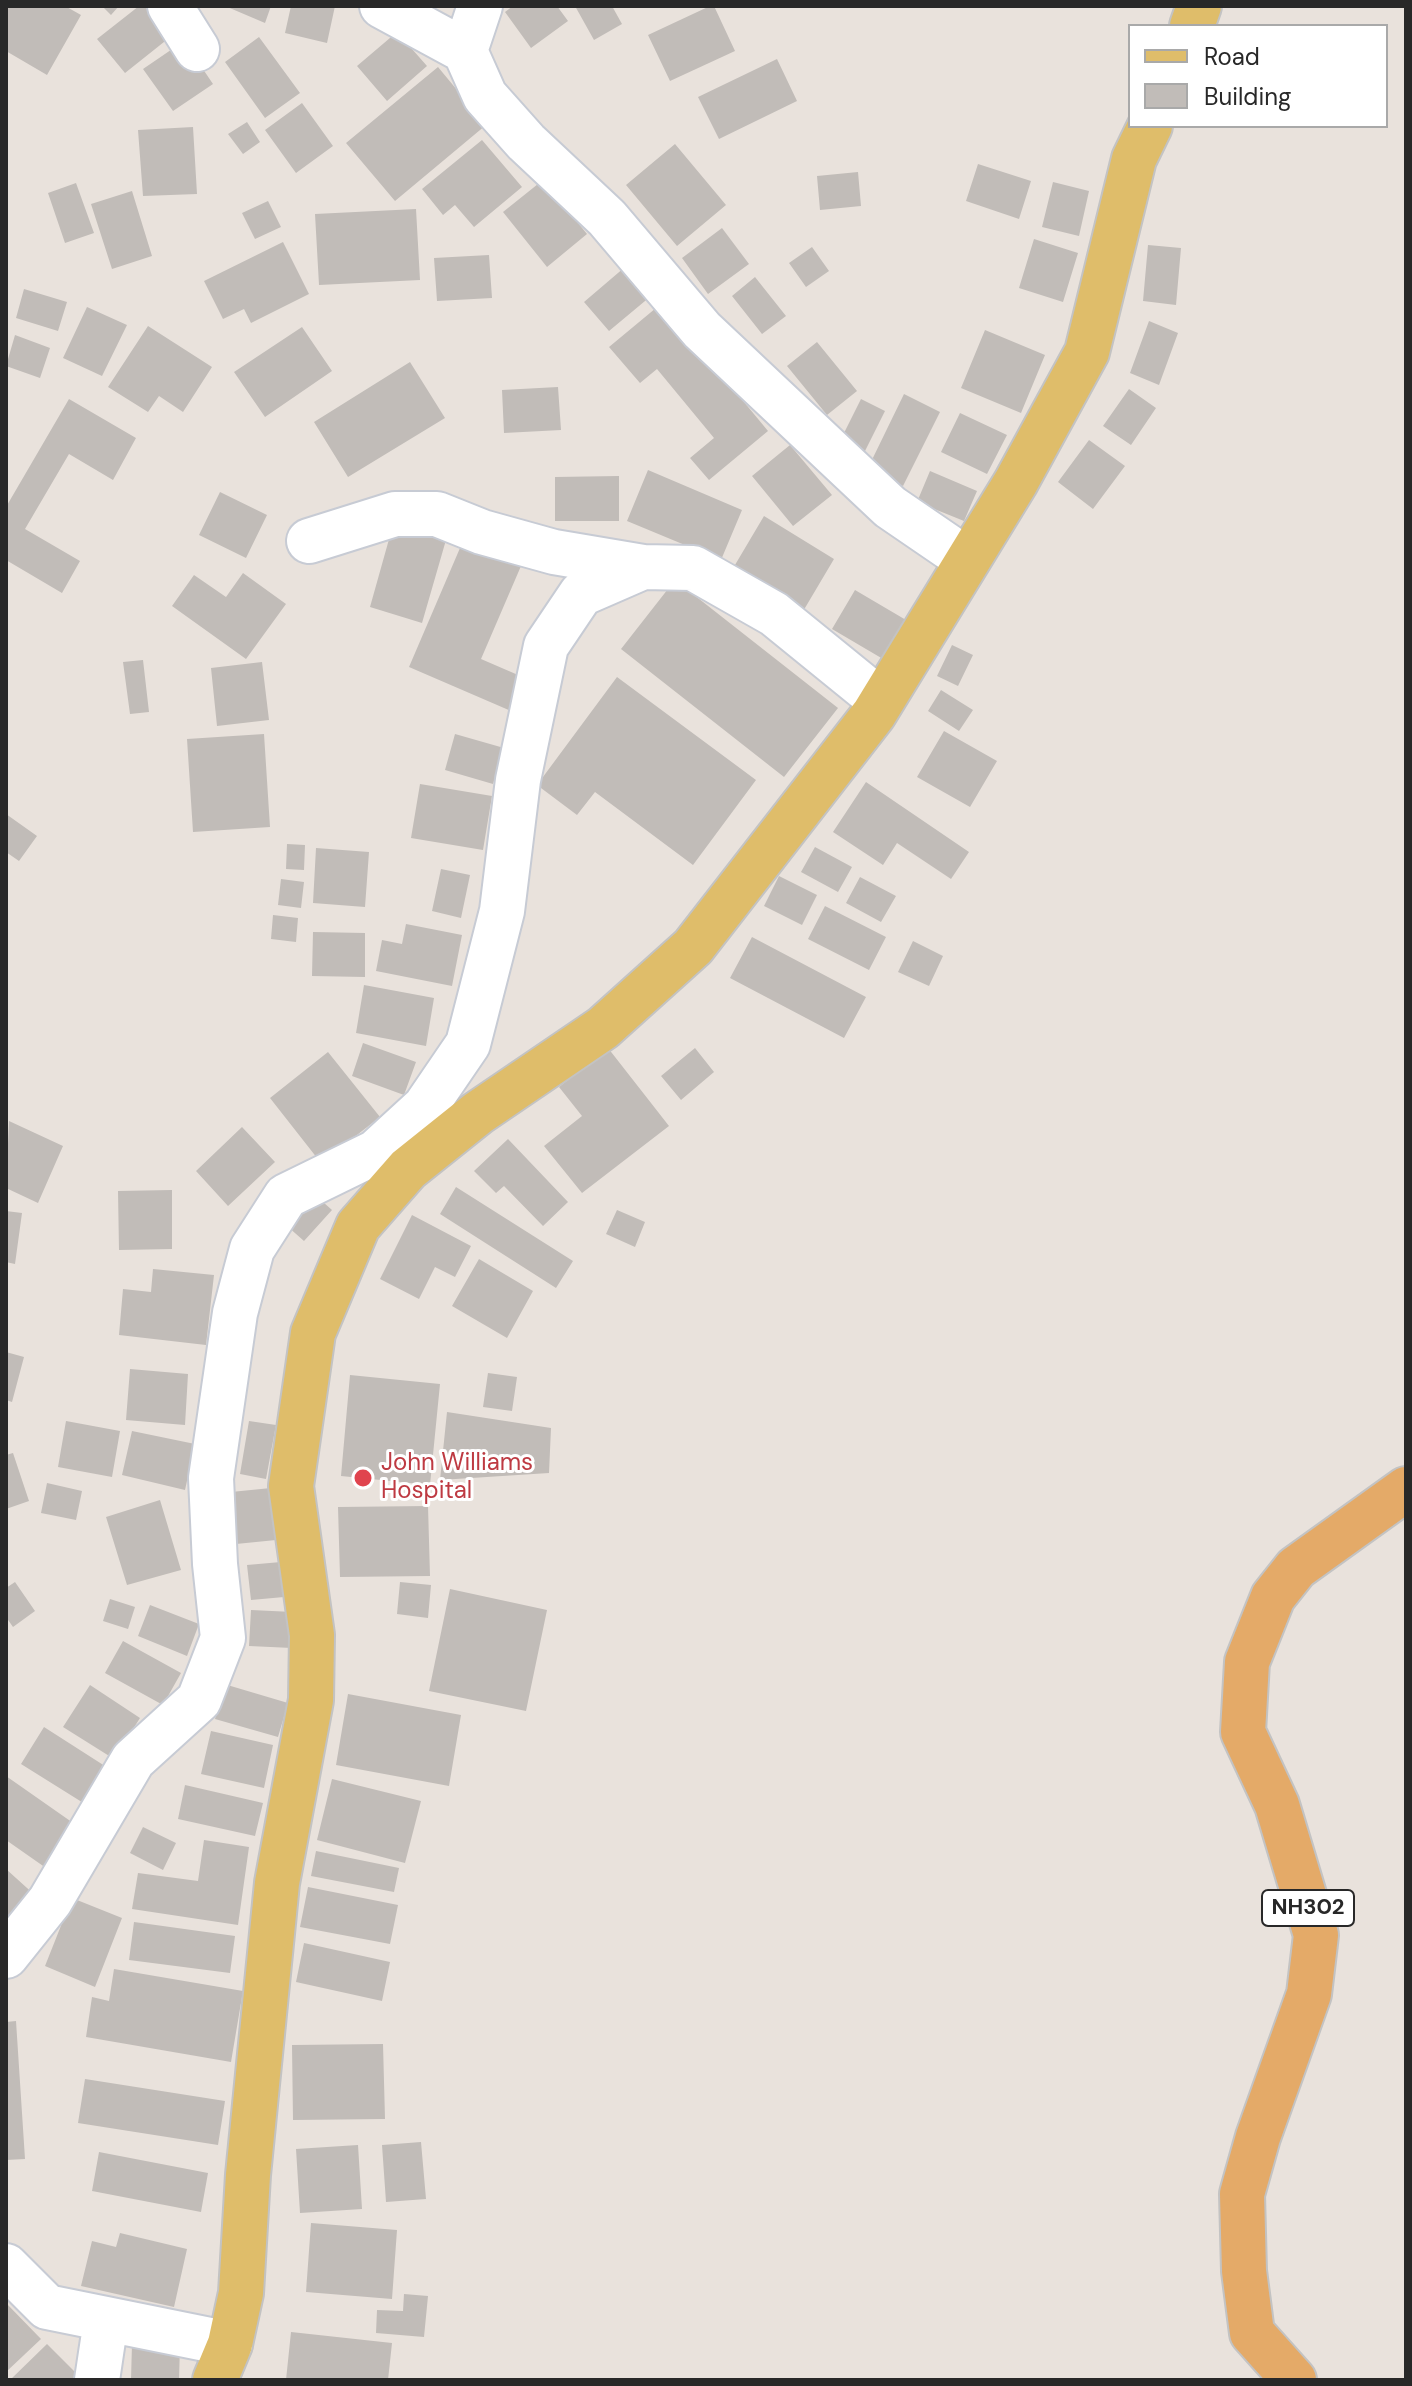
<!DOCTYPE html>
<style>
body{margin:0}
#map{position:relative;width:1412px;height:2386px;overflow:hidden;background:#e9e2dc;font-family:"DM Sans",sans-serif}
canvas{display:block}
.frame{position:absolute;inset:0;border:8px solid #282828;pointer-events:none}
.legend{position:absolute;left:1128px;top:24px;width:260px;height:104px;box-sizing:border-box;background:#fff;border:2px solid #a9a9a9;margin:0;padding:10px 14px;list-style:none;font-size:24px;color:#282828}
.legend li{display:flex;align-items:center;gap:16px;height:40px}
.legend b{width:40px;border:2px solid #a9a9a9}
</style>
<div id="map">
<canvas width="1412" height="2386"></canvas>
<div class="frame"></div>
<ul class="legend">
<li><b style="height:10px;background:#dfbd6a"></b>Road</li>
<li><b style="height:22px;background:#c1bcb8"></b>Building</li>
</ul>
</div>
<script>
const g = document.querySelector('canvas').getContext('2d');
g.lineJoin = 'round';
function paint(path, color) {
  g.fillStyle = color;
  g.fill(path, 'evenodd');
}
function shape(rows) {
  const path = new Path2D();
  for (const r of rows) {
    path.moveTo(r[0], r[1]);
    for (let i = 2; i < r.length; i += 2) path.lineTo(r[i], r[i + 1]);
  }
  return path;
}
function trace(path, color, width, dash) {
  g.strokeStyle = color;
  g.lineWidth = width;
  g.lineCap = dash ? 'butt' : 'round';
  g.setLineDash(dash || []);
  g.stroke(path);
}
function drawText(font, color, halo, rows, align = 'center') {
  g.font = font + ' "DM Sans",sans-serif';
  g.lineWidth = 6;
  g.setLineDash([]);
  g.textBaseline = 'middle';
  g.strokeStyle = halo;
  g.fillStyle = color;
  for (const [text, x, y, turn = 0] of rows) {
    g.save();
    g.translate(x, y);
    g.rotate((+turn || 0) * Math.PI / 180);
    g.textAlign = isNaN(turn) ? turn : align;
    if (halo) g.strokeText(text, 0, 0);
    g.fillText(text, 0, 0);
    g.restore();
  }
}
paint(shape([
 [6,6,65,6,81,15,47,75,6,51],
 [102,6,119,6,111,15],
 [139,6,152,6,174,34,125,73,97,39],
 [225,6,271,6,265,23],
 [291,6,335,6,327,43,285,33],
 [513,6,557,6,568,21,531,48,505,12],
 [575,6,612,6,622,24,594,40],
 [710,6,714,6,735,51,670,81,648,35],
 [397,32,427,66,387,101,357,66],
 [259,37,300,93,265,118,225,62],
 [184,41,213,84,173,111,143,69],
 [777,59,797,101,719,139,698,97],
 [438,67,486,125,395,201,346,143],
 [302,103,333,146,296,173,265,130],
 [247,122,260,142,243,154,228,134],
 [193,127,197,194,143,196,138,130],
 [482,140,522,187,474,227,455,205,443,215,422,189],
 [675,144,726,205,677,246,626,185],
 [978,164,1031,181,1019,219,966,201],
 [858,172,861,206,820,210,817,176],
 [543,180,587,234,547,267,503,212],
 [1053,182,1089,191,1079,236,1042,227],
 [76,183,94,233,65,243,48,193],
 [132,191,152,256,112,269,91,204],
 [268,201,281,227,255,239,242,213],
 [416,209,420,280,319,285,315,214],
 [722,228,749,264,708,294,682,258],
 [1034,239,1078,253,1063,302,1019,288],
 [283,242,309,294,251,323,244,309,223,319,204,281],
 [1148,245,1181,248,1176,305,1143,301],
 [812,247,829,271,806,287,789,263],
 [489,255,492,298,437,301,434,258],
 [625,267,651,296,609,331,584,302],
 [755,277,786,316,762,334,732,296],
 [24,289,67,302,58,331,16,318],
 [662,303,768,431,709,480,690,458,714,438,657,369,640,383,609,347],
 [87,307,127,325,102,376,63,358],
 [1149,321,1178,333,1159,385,1130,373],
 [148,326,212,367,183,412,159,396,148,412,108,387],
 [302,327,332,371,265,417,234,372],
 [985,330,1045,355,1021,413,961,388],
 [15,335,50,348,40,378,6,366],
 [817,342,857,391,827,415,787,366],
 [410,362,445,418,348,477,314,422],
 [558,387,561,430,504,433,502,390],
 [1129,389,1156,408,1131,445,1103,426],
 [904,394,940,412,903,486,868,468],
 [69,399,136,438,113,480,69,454,25,529,80,561,62,593,6,560,6,507],
 [861,399,885,411,863,455,839,443],
 [960,413,1007,435,987,474,941,452],
 [1089,440,1125,466,1093,509,1058,482],
 [790,445,832,495,793,526,752,476],
 [648,470,742,510,721,560,627,521],
 [930,471,977,491,964,521,917,502],
 [619,476,619,521,555,521,555,477],
 [220,492,267,515,246,558,199,535],
 [764,516,834,559,802,613,732,570],
 [393,525,446,540,422,623,370,607],
 [463,541,521,566,481,659,525,678,511,711,409,667],
 [243,573,286,604,246,659,172,606,194,575,226,597],
 [675,580,838,708,784,777,621,649],
 [855,590,906,620,883,659,832,629],
 [952,645,973,655,958,686,937,676],
 [143,660,149,712,130,714,123,662],
 [262,662,269,720,217,726,211,668],
 [617,677,756,780,693,865,595,792,577,815,537,785],
 [941,690,973,710,959,731,928,711],
 [944,731,997,761,970,807,917,777],
 [264,734,270,827,193,832,187,739],
 [455,734,504,748,493,784,445,770],
 [866,782,969,852,951,879,897,843,883,865,833,832],
 [420,784,492,796,483,850,411,838],
 [6,814,37,836,19,861,6,852],
 [287,844,305,845,304,870,286,869],
 [815,847,852,867,838,892,801,872],
 [316,848,369,852,365,907,313,903],
 [441,869,470,875,461,918,432,911],
 [779,876,817,895,802,925,764,906],
 [860,877,896,896,881,922,846,903],
 [281,879,304,882,301,908,278,905],
 [825,906,886,937,869,970,808,939],
 [273,915,298,918,296,942,271,939],
 [406,924,462,935,452,986,376,971,382,940,402,944],
 [313,932,365,933,365,977,312,976],
 [752,937,866,997,844,1038,730,978],
 [913,941,943,956,929,986,898,972],
 [364,985,434,998,426,1046,356,1033],
 [363,1043,416,1062,404,1095,352,1076],
 [608,1048,669,1126,582,1193,544,1146,582,1116,559,1087],
 [695,1048,714,1072,681,1100,661,1076],
 [328,1052,380,1117,321,1163,270,1098],
 [9,1121,63,1146,38,1203,6,1188],
 [242,1127,275,1162,228,1206,196,1171],
 [508,1139,568,1202,543,1226,504,1186,496,1193,474,1171],
 [456,1187,573,1261,556,1288,440,1214],
 [172,1190,172,1249,119,1250,118,1191],
 [314,1194,332,1210,304,1241,287,1226],
 [617,1210,645,1222,635,1247,606,1234],
 [6,1211,22,1213,15,1264,6,1262],
 [412,1215,471,1246,455,1277,435,1267,419,1299,380,1279],
 [479,1259,533,1291,507,1338,452,1306],
 [153,1269,214,1275,206,1345,119,1335,123,1289,151,1292],
 [6,1352,24,1357,12,1402,6,1400],
 [130,1369,188,1374,185,1425,126,1420],
 [488,1373,517,1377,512,1411,483,1407],
 [350,1375,440,1384,430,1485,341,1476],
 [447,1412,551,1428,549,1473,440,1480],
 [66,1421,120,1431,112,1477,58,1467],
 [249,1421,276,1425,266,1479,240,1474],
 [132,1431,195,1444,185,1490,122,1475],
 [13,1453,29,1501,6,1509,6,1455],
 [47,1483,82,1491,76,1520,41,1513],
 [271,1488,276,1540,236,1544,231,1492],
 [160,1500,181,1570,127,1585,106,1517],
 [428,1506,430,1576,340,1577,338,1507],
 [281,1562,284,1597,251,1600,247,1565],
 [15,1582,35,1611,13,1627,6,1617,6,1588],
 [400,1582,431,1585,428,1618,397,1614],
 [450,1589,547,1610,526,1711,429,1691],
 [110,1599,135,1607,128,1629,103,1621],
 [150,1605,199,1624,187,1656,138,1636],
 [251,1610,293,1612,292,1648,249,1646],
 [123,1641,181,1673,163,1705,105,1673],
 [224,1684,288,1703,278,1737,215,1719],
 [90,1685,140,1718,114,1759,63,1727],
 [348,1694,461,1715,449,1786,336,1765],
 [44,1727,108,1768,85,1804,21,1764],
 [211,1731,273,1745,264,1788,201,1774],
 [6,1776,76,1825,46,1868,6,1840],
 [332,1779,421,1801,405,1863,317,1840],
 [185,1785,263,1803,255,1836,178,1819],
 [143,1827,176,1843,163,1870,130,1853],
 [204,1840,249,1847,238,1925,132,1909,138,1873,198,1881],
 [316,1851,399,1868,394,1892,311,1876],
 [6,1869,37,1897,6,1930],
 [308,1887,398,1905,390,1944,300,1927],
 [72,1898,122,1918,95,1987,45,1966],
 [134,1922,235,1936,230,1973,129,1960],
 [304,1943,390,1962,382,2001,296,1982],
 [114,1969,243,1991,231,2062,86,2037,92,1997,109,2001],
 [16,2021,25,2159,6,2160,6,2022],
 [383,2044,385,2119,293,2120,292,2045],
 [85,2079,225,2101,218,2145,78,2123],
 [421,2142,426,2199,386,2202,382,2145],
 [358,2145,362,2209,300,2213,296,2149],
 [99,2152,208,2173,201,2212,92,2191],
 [311,2223,397,2230,392,2299,306,2292],
 [120,2233,187,2249,174,2307,81,2286,92,2241,116,2247],
 [404,2294,428,2296,424,2337,376,2333,377,2310,403,2311],
 [6,2303,41,2339,6,2372],
 [291,2332,392,2343,388,2380,286,2380],
 [47,2344,83,2380,10,2380],
 [132,2344,180,2345,179,2380,131,2380]
]), '#c1bcb8');
const minor = shape([
 [170,6,197,49],
 [382,6,465,51],
 [480,6,465,51,485,96,526,142,607,218,702,330,890,507,966,559],
 [309,541,395,514,437,514,482,532,554,552,643,567],
 [6,1956,50,1901,133,1760,199,1700,223,1638,215,1564,211,1478,235,1313,252,1249,286,1196,376,1152,425,1107,468,1044,502,911,518,780,546,646,581,594,643,567,693,568,774,614,881,701],
 [6,2266,47,2307,230,2344],
 [97,2380,106,2320]
]);
const primary = shape([
 [1192,26,1199,6],
 [215,2380,230,2344,241,2293,248,2175,277,1883,311,1700,312,1635,291,1486,313,1333,358,1226,408,1169,478,1113,603,1028,693,947,874,714,1016,482,1087,352,1134,159,1150,126]
]);
const trunk = shape([
 [1294,2380,1252,2333,1244,2271,1242,2194,1258,2137,1309,1994,1316,1935,1277,1805,1243,1732,1247,1662,1273,1597,1296,1568,1406,1489]
]);
trace(minor, '#c7cbd4', 48);
trace(primary, '#c3c3c3', 48);
trace(trunk, '#c3c3c3', 48);
trace(minor, '#fff', 44);
trace(primary, '#dfbd6a', 44);
trace(trunk, '#e4aa68', 44);
for (const [x, y, r, color] of [
 [363,1478,10,"#e0444e"]
]) {
  const dot = new Path2D();
  dot.arc(x, y, r, 0, 2 * Math.PI);
  g.fillStyle = color;
  g.fill(dot);
  trace(dot, '#fff', 3);
}
for (const [x, y, w] of [
 [1308,1908,92]
]) {
  const box = new Path2D();
  box.roundRect(x - w / 2, y - 18, w, 36, 6);
  g.fillStyle = '#fff';
  g.fill(box);
  trace(box, '#282828', 2);
}
drawText('bold 22px', '#282828', null, [
 ["NH302",1308,1908]
]);
drawText('24px', '#be3a42', '#fff', [
 ["John Williams",381,1464],
 ["Hospital",381,1492]
], 'left');
</script>
